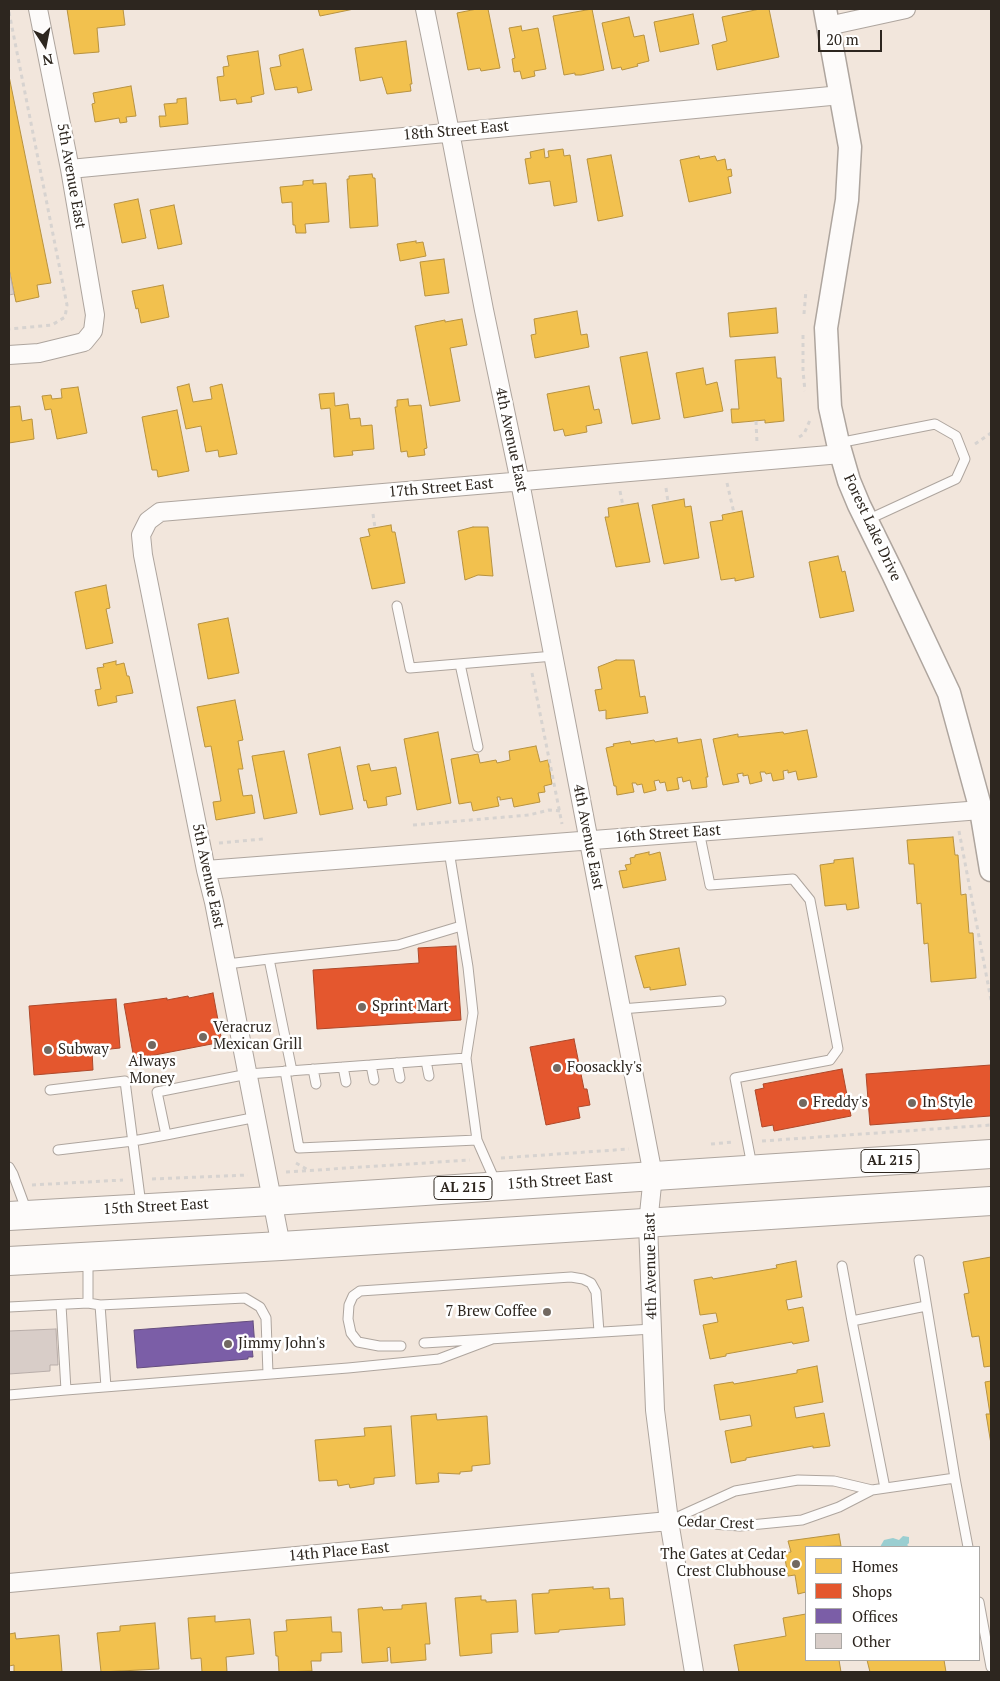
<!DOCTYPE html>
<style>
body{margin:0}
#map{position:relative;width:1000px;height:1681px;overflow:hidden;background:#f2e6dc;font-family:"PT Serif",serif}
canvas{display:block}
.frame{position:absolute;inset:0;border:10px solid #2d261f;pointer-events:none}
.legend{position:absolute;left:805px;top:1546px;width:175px;height:115px;box-sizing:border-box;background:#fff;border:1px solid #aba8a5;margin:0;padding:6px 9px;list-style:none;font-size:15px;color:#2d261f}
.legend li{display:flex;align-items:center;gap:10px;height:25px}
.legend b{width:25px;border:1px solid #aba8a5}
.north{position:absolute;left:20px;top:20px;width:50px;height:50px;-webkit-text-stroke:4px #fff;paint-order:stroke;rotate:169deg;font-size:14px;font-weight:700;line-height:20px;text-align:center;color:#2d261f}
.north::after{content:'';display:block;margin:auto;width:18px;height:22px;background:#2d261f;clip-path:polygon(50% 0,100% 100%,50% 72%,0 100%)}
.scale{position:absolute;left:818px;top:30px;width:64px;height:22px;box-sizing:border-box;border:2px solid #2d261f;border-top:0;padding-left:6px;font-size:15px;line-height:18px;white-space:nowrap;color:#2d261f;-webkit-text-stroke:4px #fff;paint-order:stroke}
</style>
<div id="map">
<canvas width="1000" height="1681"></canvas>
<div class="frame"></div>
<ul class="legend">
<li><b style="height:14px;background:#f2c14e"></b>Homes</li>
<li><b style="height:14px;background:#e4572e"></b>Shops</li>
<li><b style="height:14px;background:#7b5ea7"></b>Offices</li>
<li><b style="height:14px;background:#d8cdc8"></b>Other</li>
</ul>
<div class="north">N</div>
<div class="scale">20 m</div>
</div>
<script>
const g = document.querySelector('canvas').getContext('2d');
g.lineJoin = 'round';
function paint(path, color) {
  g.fillStyle = color;
  g.fill(path, 'evenodd');
}
function shape(rows) {
  const path = new Path2D();
  for (const r of rows) {
    path.moveTo(r[0], r[1]);
    for (let i = 2; i < r.length; i += 2) path.lineTo(r[i], r[i + 1]);
  }
  return path;
}
function trace(path, color, width, dash) {
  g.strokeStyle = color;
  g.lineWidth = width;
  g.lineCap = dash ? 'butt' : 'round';
  g.setLineDash(dash || []);
  g.stroke(path);
}
function drawText(font, color, halo, rows, align = 'center') {
  g.font = font + ' "PT Serif",serif';
  g.lineWidth = 5;
  g.setLineDash([]);
  g.textBaseline = 'middle';
  g.strokeStyle = halo;
  g.fillStyle = color;
  for (const [text, x, y, turn = 0] of rows) {
    g.save();
    g.translate(x, y);
    g.rotate((+turn || 0) * Math.PI / 180);
    g.textAlign = isNaN(turn) ? turn : align;
    if (halo) g.strokeText(text, 0, 0);
    g.fillText(text, 0, 0);
    g.restore();
  }
}
paint(shape([
 [903,1536,909,1537,909,1543,907,1545,910,1547,880,1547,884,1540,893,1538,899,1540]
]), '#9aced1');
const homes = shape([
 [67,9,123,9,125,25,97,28,99,52,74,54,67,9],
 [318,9,354,9,320,16,318,9],
 [477,9,488,9,500,68,481,71,480,68,468,70,457,13,477,9],
 [592,9,604,70,581,75,575,75,575,73,564,75,553,16,592,9],
 [760,9,769,9,779,57,717,70,712,45,727,41,722,17,760,9],
 [693,14,699,44,660,52,654,22,693,14],
 [629,17,634,37,644,35,649,61,637,64,638,66,622,70,621,67,612,69,602,23,629,17],
 [521,26,522,31,538,28,546,69,534,71,535,76,522,79,520,71,514,72,512,59,515,58,509,28,521,26],
 [406,41,412,84,410,84,411,91,387,94,382,77,360,81,355,48,406,41],
 [303,49,312,90,298,93,297,87,275,90,270,68,281,66,279,55,303,49],
 [258,51,264,94,251,97,252,102,237,104,236,99,220,101,217,77,224,76,223,67,229,66,227,56,258,51],
 [9,76,51,283,37,285,39,297,16,302,9,269,9,76],
 [131,86,136,116,126,117,127,122,120,123,119,118,95,122,92,104,95,103,93,93,131,86],
 [186,98,188,124,160,127,159,116,166,116,164,104,177,103,177,99,186,98],
 [544,149,545,158,549,157,548,151,563,149,564,156,570,155,577,202,554,206,550,181,529,184,525,159,531,158,530,152,544,149],
 [611,155,623,216,598,221,587,159,611,155],
 [699,156,700,159,715,156,717,161,725,159,727,170,731,169,732,176,728,177,731,193,689,202,680,160,699,156],
 [372,174,373,178,375,178,378,226,350,228,347,179,349,179,349,176,372,174],
 [313,180,313,184,326,183,329,222,305,224,306,233,296,233,295,225,293,225,292,202,282,203,280,187,303,185,303,181,313,180],
 [138,199,146,238,122,243,114,204,138,199],
 [174,205,182,244,158,249,150,210,174,205],
 [416,241,416,243,423,242,426,256,400,261,397,244,416,241],
 [444,259,449,293,425,296,420,262,444,259],
 [163,285,169,317,141,323,138,308,136,309,132,291,163,285],
 [776,308,778,333,730,337,728,313,776,308],
 [577,311,581,335,587,334,589,347,535,358,531,335,536,334,534,319,577,311],
 [462,319,467,345,450,348,460,401,430,406,415,326,445,320,445,322,462,319],
 [647,352,660,419,632,424,620,357,647,352],
 [775,357,777,378,781,378,784,421,765,423,765,420,732,423,731,409,739,409,735,360,775,357],
 [703,368,706,385,717,382,723,411,684,418,676,373,703,368],
 [189,384,193,402,212,399,210,387,222,384,237,454,219,457,218,450,206,452,201,426,186,429,177,387,189,384],
 [589,386,594,410,599,409,602,423,586,426,587,432,565,436,563,429,554,431,547,394,589,386],
 [78,387,87,433,57,439,51,409,45,410,42,396,51,395,52,399,62,398,61,389,78,387],
 [334,393,335,406,348,404,350,419,360,418,361,426,372,425,374,449,352,451,353,455,334,457,330,408,321,409,319,394,334,393],
 [408,399,409,406,421,405,427,448,424,449,425,455,408,457,407,451,401,452,395,407,397,407,397,400,408,399],
 [9,406,10,407,20,406,22,421,32,419,34,439,9,443,9,406],
 [177,410,189,471,158,477,157,470,152,470,142,417,177,410],
 [684,499,685,507,691,506,699,558,664,564,652,505,684,499],
 [638,503,650,562,616,567,605,517,609,517,608,508,638,503],
 [742,511,754,577,735,581,735,578,721,580,710,522,723,520,722,515,742,511],
 [391,525,392,532,395,532,405,583,372,589,360,538,370,536,368,529,391,525],
 [473,527,488,527,493,576,478,575,465,580,458,531,473,527],
 [838,556,842,572,845,571,854,611,820,618,809,562,838,556],
 [106,585,110,608,106,609,113,643,86,649,75,592,106,585],
 [228,618,239,673,208,679,198,624,228,618],
 [616,660,634,660,640,697,645,696,648,713,606,719,606,710,599,711,595,690,602,689,598,667,616,660],
 [116,661,116,665,124,663,127,676,129,676,133,693,116,696,117,702,98,706,95,690,101,689,97,668,104,667,103,664,116,661],
 [235,700,243,740,238,741,243,769,238,769,243,796,252,795,255,813,216,820,213,802,221,801,211,746,205,747,197,707,235,700],
 [807,730,817,777,798,780,796,771,788,773,788,770,783,771,784,779,773,781,771,773,766,774,765,772,760,772,762,781,750,784,748,775,743,776,743,773,737,774,739,782,723,785,713,739,738,734,738,737,783,732,784,734,807,730],
 [438,732,451,803,417,810,404,739,438,732],
 [677,738,678,743,701,739,708,777,706,777,707,787,692,789,690,780,683,782,682,777,677,778,679,789,667,791,665,782,660,783,659,780,654,781,656,790,644,793,642,784,637,785,636,783,632,783,634,792,617,795,616,786,614,786,606,748,614,746,613,744,630,741,631,744,654,740,655,742,677,738],
 [536,746,540,762,548,760,552,784,544,786,545,792,538,793,540,802,514,807,512,798,500,800,500,797,497,797,499,806,473,811,471,802,459,804,451,759,478,754,480,763,496,760,497,763,510,760,509,751,536,746],
 [340,747,353,809,320,815,308,754,340,747],
 [284,751,297,813,264,819,252,756,284,751],
 [369,764,371,771,396,767,401,794,386,797,387,805,368,808,366,800,364,801,357,766,369,764],
 [953,837,955,855,958,855,961,895,966,894,969,933,973,933,976,978,931,982,928,943,924,944,921,903,917,904,914,864,909,864,907,840,953,837],
 [649,852,649,855,660,852,666,880,623,888,619,871,627,870,625,865,631,864,630,858,635,857,635,855,649,852],
 [853,858,859,908,847,910,846,904,825,906,820,865,834,863,834,860,853,858],
 [679,948,686,985,650,990,650,987,644,988,635,956,679,948],
 [991,1257,991,1366,984,1367,979,1336,972,1337,964,1294,969,1293,963,1262,991,1257],
 [796,1261,802,1297,786,1300,788,1310,803,1307,809,1341,793,1344,792,1342,726,1354,726,1356,710,1359,703,1325,718,1322,716,1313,700,1315,694,1280,712,1277,713,1279,777,1268,776,1265,796,1261],
 [817,1366,823,1402,794,1407,796,1418,824,1413,830,1446,813,1448,813,1446,746,1458,746,1460,731,1463,725,1431,752,1426,750,1415,720,1420,714,1385,733,1382,734,1384,797,1373,797,1370,817,1366],
 [991,1381,991,1444,986,1414,990,1414,985,1382,991,1381],
 [436,1414,437,1420,487,1416,490,1464,472,1466,472,1471,460,1472,460,1474,438,1473,439,1482,416,1484,411,1416,436,1414],
 [391,1426,395,1476,374,1478,374,1484,350,1488,349,1484,338,1486,337,1480,319,1481,315,1440,365,1436,364,1428,391,1426],
 [839,1534,841,1546,806,1547,806,1592,798,1594,795,1575,788,1576,784,1553,791,1552,788,1541,839,1534],
 [593,1587,593,1589,609,1588,610,1599,623,1598,625,1625,559,1630,559,1632,535,1634,532,1594,549,1593,549,1590,593,1587],
 [481,1596,481,1600,486,1600,486,1602,516,1600,518,1632,491,1634,492,1653,460,1656,455,1598,481,1596],
 [426,1603,430,1644,425,1644,426,1660,391,1663,390,1647,387,1648,388,1661,362,1663,358,1609,382,1607,383,1610,402,1609,402,1605,426,1603],
 [806,1614,806,1660,839,1660,841,1672,739,1672,734,1645,786,1636,783,1618,806,1614],
 [215,1616,215,1622,250,1619,254,1654,226,1657,227,1672,202,1672,201,1658,191,1659,188,1618,215,1616],
 [331,1617,332,1632,341,1632,342,1652,321,1653,321,1661,311,1661,312,1671,279,1672,278,1656,276,1656,274,1632,287,1631,286,1620,331,1617],
 [155,1623,159,1669,101,1672,97,1633,120,1631,120,1626,155,1623],
 [15,1633,16,1639,59,1635,62,1672,14,1672,14,1665,9,1666,9,1634,15,1633],
 [867,1660,944,1660,946,1672,870,1672,867,1660]
]);
paint(homes, '#f2c14e');
trace(homes, '#b79240', 1);
const shops = shape([
 [456,946,461,1020,317,1029,313,970,419,963,418,948,456,946],
 [213,993,222,1042,134,1059,124,1004,167,998,167,1000,188,996,189,998,213,993],
 [116,999,120,1048,92,1051,93,1070,34,1075,29,1006,116,999],
 [574,1039,584,1089,587,1089,590,1105,578,1107,580,1118,546,1125,530,1047,574,1039],
 [991,1065,991,1114,990,1116,870,1125,866,1074,991,1065],
 [842,1069,851,1116,774,1131,773,1125,762,1127,755,1090,764,1088,763,1084,842,1069]
]);
paint(shops, '#e4572e');
trace(shops, '#ad482a', 1);
const offices = shape([
 [253,1321,255,1347,252,1347,253,1357,248,1357,248,1359,137,1368,134,1330,253,1321]
]);
paint(offices, '#7b5ea7');
trace(offices, '#644d7e', 1);
const building = shape([
 [9,269,14,294,9,295,9,269],
 [56,1329,58,1365,50,1365,50,1371,9,1374,9,1331,56,1329]
]);
paint(building, '#d8cdc8');
trace(building, '#b8ada9', 1);
const service = shape([
 [838,443,935,424,956,436,965,459,956,479,867,520],
 [397,606,410,668,554,656],
 [460,664,478,747],
 [699,831,710,885,793,879,810,900,838,1049,830,1060,735,1078,752,1166],
 [449,851,468,967,473,1013,466,1058,477,1140,496,1183],
 [269,959,398,945,461,926],
 [227,964,269,959,292,1071],
 [621,1009,721,1001],
 [426,1061,429,1076],
 [397,1063,400,1078],
 [371,1065,374,1080],
 [343,1067,346,1082],
 [313,1069,316,1084],
 [285,1071,299,1148,477,1140],
 [50,1090,125,1081,141,1205],
 [257,1117,166,1135,157,1092,248,1074,466,1058],
 [58,1150,133,1141,166,1135],
 [9,1167,13,1174,27,1212],
 [88,1259,88,1303],
 [919,1260,955,1478],
 [842,1266,852,1321],
 [100,1305,106,1387],
 [9,1307,88,1303,100,1305,245,1298,260,1307,266,1318,268,1374],
 [424,1343,652,1329],
 [401,1346,379,1346,358,1342,351,1333,348,1319,349,1305,353,1296,360,1291,571,1277,583,1279,591,1283,596,1292,599,1332],
 [66,1390,348,1368,439,1359,492,1339],
 [9,1395,66,1390,61,1305],
 [885,1488,852,1321,926,1306],
 [671,1520,735,1491,798,1480,834,1481,872,1490],
 [669,1521,740,1526,802,1520,839,1507,872,1490,955,1478,968,1547],
 [979,1602,991,1667]
]);
const minor = shape([
 [425,9,450,132,484,310,520,482,653,1175,648,1224,655,1410,669,1521,694,1672],
 [828,26,906,9],
 [70,169,841,95],
 [9,355,39,353,84,342,93,331,95,315,70,169,38,9],
 [206,870,981,810],
 [281,1246,214,902,206,870,143,555,141,535,148,521,160,512,841,454],
 [9,1583,669,1521]
]);
const tertiary = shape([
 [825,9,850,147,847,200,826,328,830,407,838,443,849,481,859,505,893,574,949,693,981,810,991,870]
]);
const primary = shape([
 [9,1216,272,1201,991,1154],
 [9,1261,281,1246,991,1201]
]);
trace(service, '#aea59e', 11);
trace(minor, '#aea59e', 20);
trace(tertiary, '#aea59e', 25);
trace(primary, '#aea59e', 30);
trace(shape([
 [9,12,67,305,65,317,52,325,9,329],
 [804,314,806,290],
 [803,335,803,371,805,391],
 [756,421,757,443],
 [799,437,804,434,810,420],
 [975,444,991,433],
 [727,483,734,513],
 [666,488,668,502],
 [620,491,623,506],
 [373,514,375,528],
 [532,673,562,824],
 [413,825,529,815,549,810,561,811],
 [959,831,991,1000],
 [219,843,263,839],
 [762,1141,991,1125],
 [711,1144,734,1142],
 [501,1158,629,1149],
 [296,1163,310,1171],
 [286,1172,470,1160],
 [152,1179,248,1175],
 [32,1185,123,1180]
]), '#d7d3d0', 3, [4, 4]);
trace(service, '#fdfbfa', 9);
trace(minor, '#fdfbfa', 18);
trace(tertiary, '#fdfbfa', 22);
trace(primary, '#fdfbfa', 28);
for (const [x, y, r, color] of [
 [362,1007,5,"#726961"],
 [203,1037,5,"#726961"],
 [152,1045,5,"#726961"],
 [48,1050,5,"#726961"],
 [557,1068,5,"#726961"],
 [803,1103,5,"#726961"],
 [912,1103,5,"#726961"],
 [547,1312,5,"#726961"],
 [228,1344,5,"#726961"],
 [796,1564,5,"#726961"]
]) {
  const dot = new Path2D();
  dot.arc(x, y, r, 0, 2 * Math.PI);
  g.fillStyle = color;
  g.fill(dot);
  trace(dot, '#fff', 2);
}
for (const [x, y, w] of [
 [890,1161,58],
 [463,1188,58]
]) {
  const box = new Path2D();
  box.roundRect(x - w / 2, y - 11.5, w, 23, 4);
  g.fillStyle = '#fff';
  g.fill(box);
  trace(box, '#2d261f', 1);
}
drawText('bold 14px', '#2d261f', null, [
 ["AL 215",890,1161],
 ["AL 215",463,1188]
]);
drawText('15px', '#2d261f', '#fff', [
 ["18th Street East",456,131,-5],
 ["5th Avenue East",71,176,80],
 ["4th Avenue East",511,440,78],
 ["17th Street East",441,488,-5],
 ["Forest Lake Drive",872,528,65],
 ["16th Street East",668,834,-4],
 ["4th Avenue East",588,837,79],
 ["5th Avenue East",208,876,78],
 ["15th Street East",560,1181,-4],
 ["15th Street East",156,1207,-3],
 ["4th Avenue East",651,1266,-91],
 ["Cedar Crest",716,1523,2],
 ["14th Place East",339,1552,-5]
]);
drawText('15px', '#2d261f', '#fff', [
 ["Sprint Mart",372,1007],
 ["Veracruz",213,1028],
 ["Mexican Grill",213,1045],
 ["Subway",58,1050],
 ["Always",152,1062,"center"],
 ["Money",152,1079,"center"],
 ["Foosackly's",567,1068],
 ["Freddy's",813,1103],
 ["In Style",922,1103],
 ["7 Brew Coffee",537,1312,"right"],
 ["Jimmy John's",238,1344],
 ["The Gates at Cedar",786,1555,"right"],
 ["Crest Clubhouse",786,1572,"right"]
], 'left');
</script>
